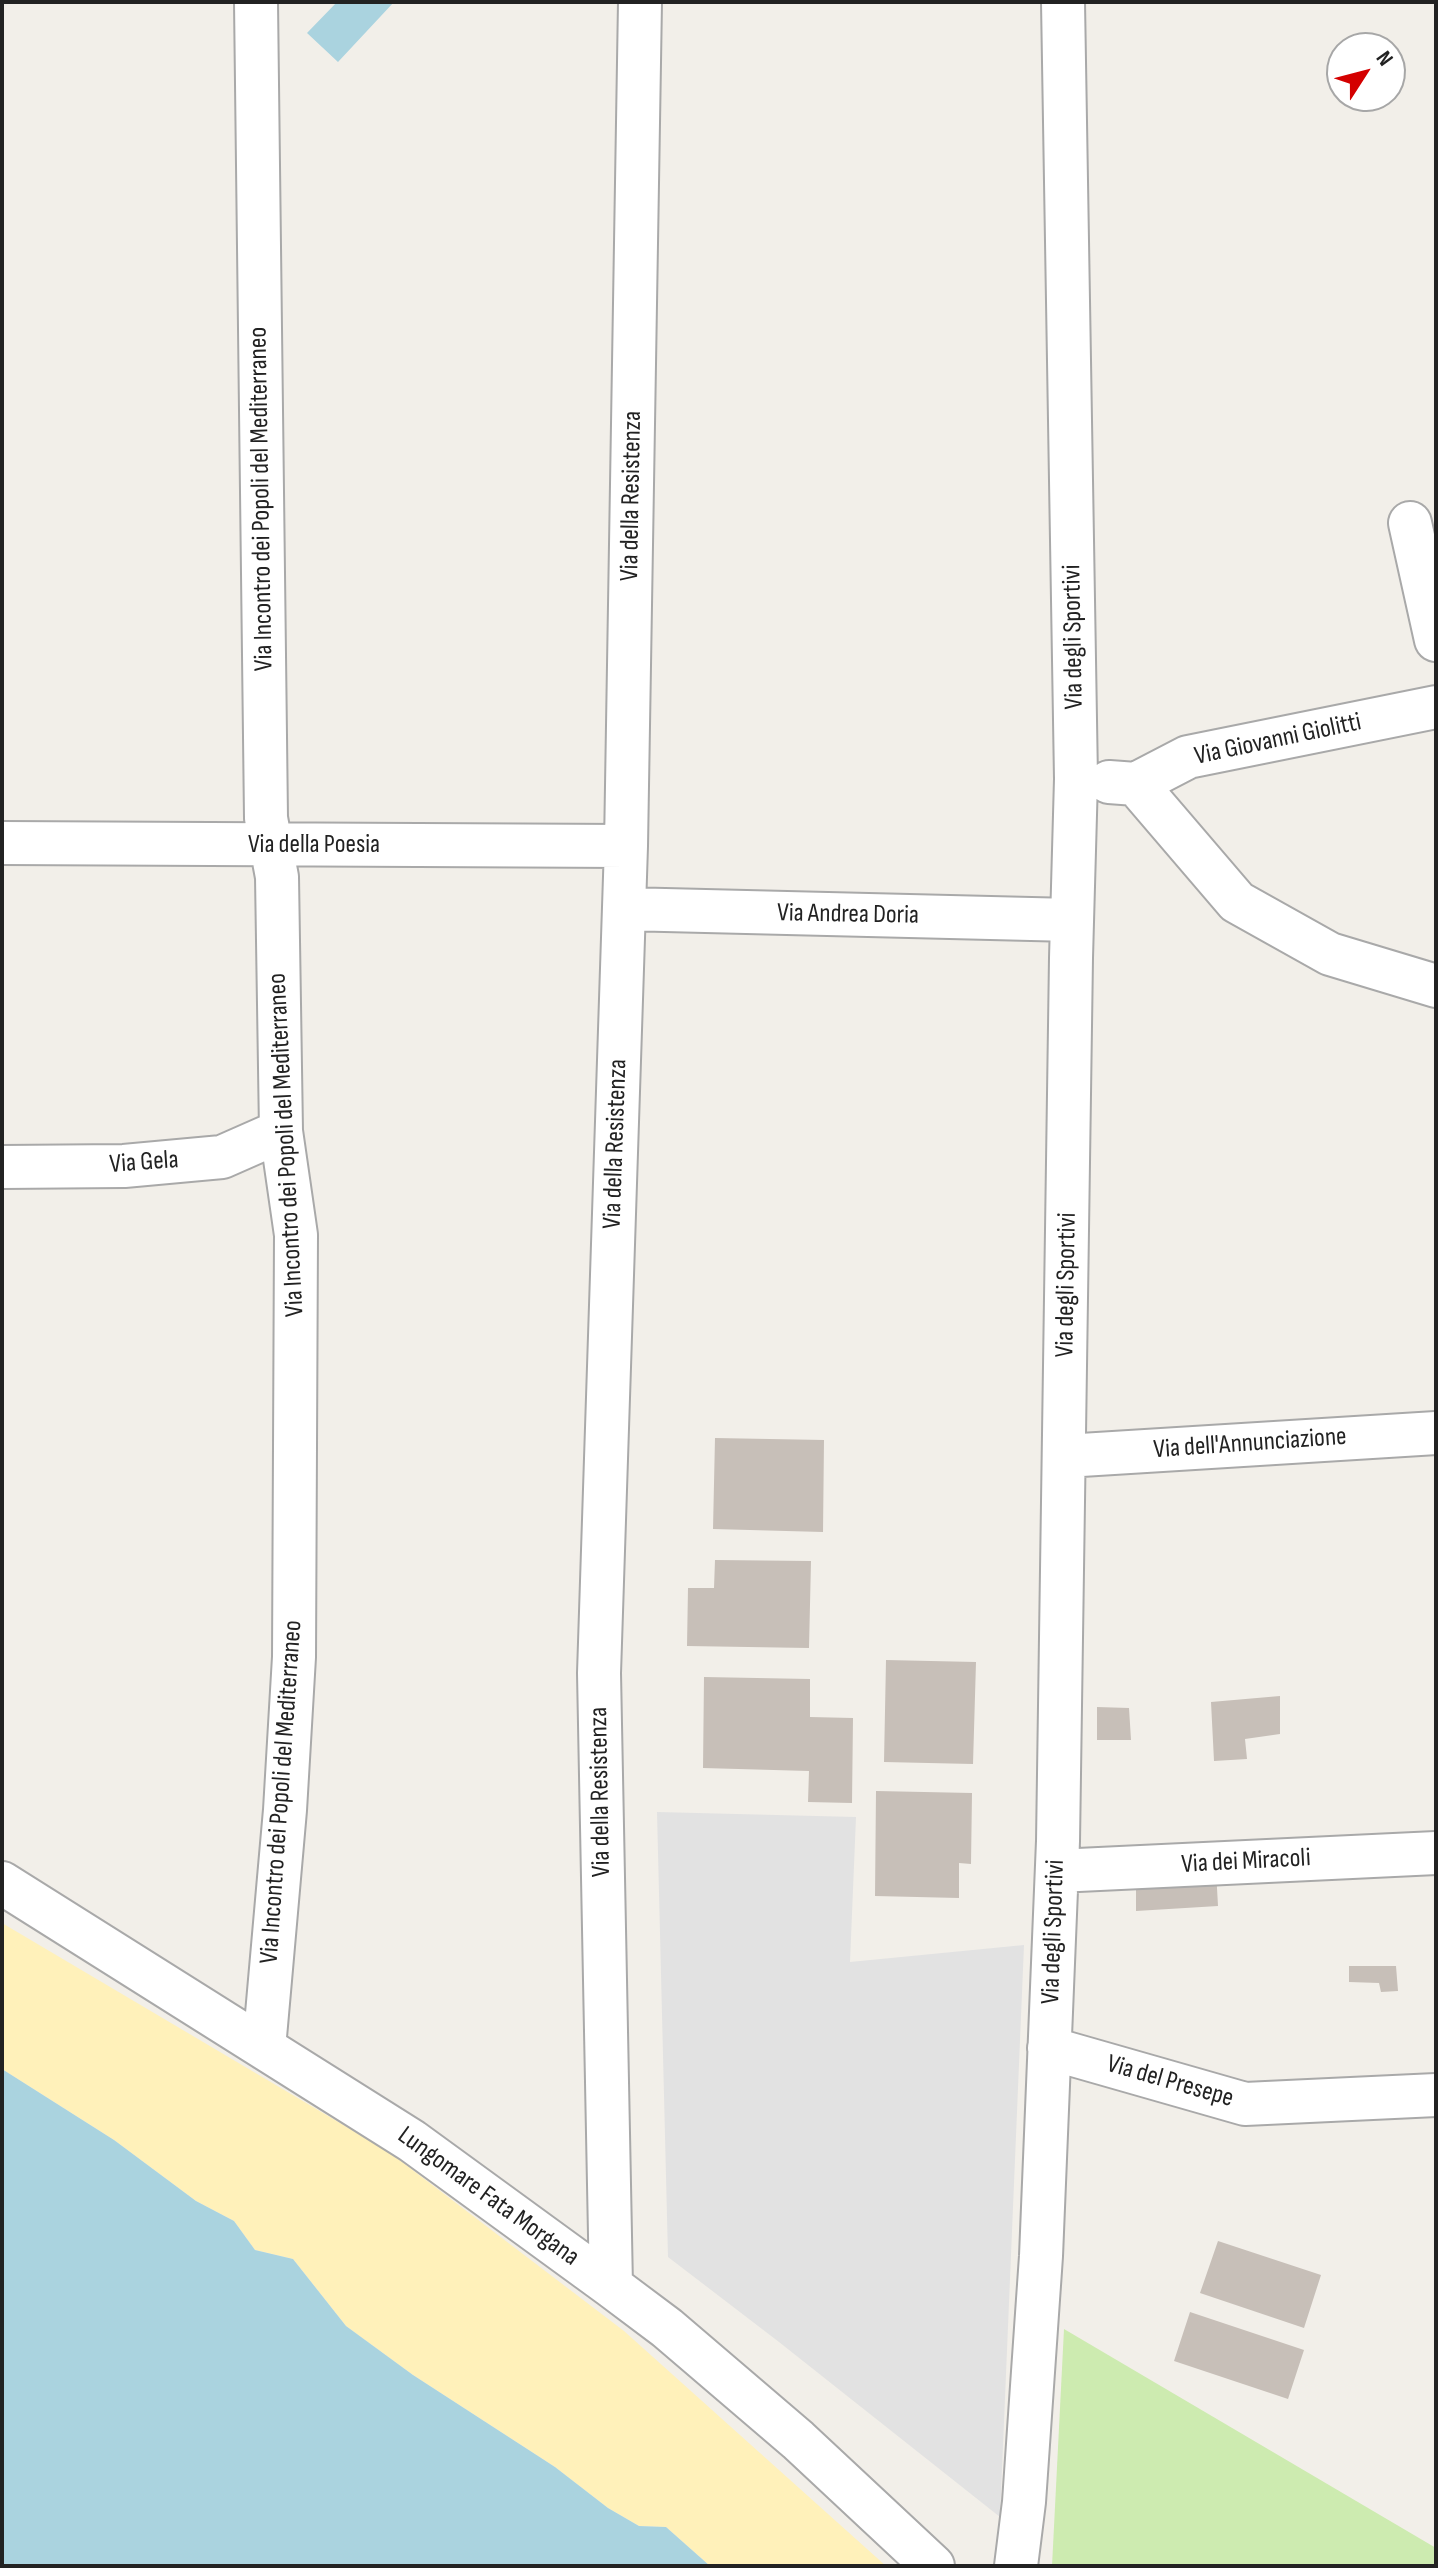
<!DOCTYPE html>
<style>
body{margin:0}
#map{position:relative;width:1438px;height:2568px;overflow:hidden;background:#f2efe9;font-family:"Sofia Sans Condensed",sans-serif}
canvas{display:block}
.frame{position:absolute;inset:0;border:4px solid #222;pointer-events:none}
.north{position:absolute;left:1326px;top:32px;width:80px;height:80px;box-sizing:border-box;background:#fff;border:2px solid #a7a7a7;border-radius:50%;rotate:54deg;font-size:22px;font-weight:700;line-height:32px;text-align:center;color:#222}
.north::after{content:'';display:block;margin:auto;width:28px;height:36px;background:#d40000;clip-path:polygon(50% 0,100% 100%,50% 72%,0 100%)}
</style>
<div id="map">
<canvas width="1438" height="2568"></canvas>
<div class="frame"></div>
<div class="north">N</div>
</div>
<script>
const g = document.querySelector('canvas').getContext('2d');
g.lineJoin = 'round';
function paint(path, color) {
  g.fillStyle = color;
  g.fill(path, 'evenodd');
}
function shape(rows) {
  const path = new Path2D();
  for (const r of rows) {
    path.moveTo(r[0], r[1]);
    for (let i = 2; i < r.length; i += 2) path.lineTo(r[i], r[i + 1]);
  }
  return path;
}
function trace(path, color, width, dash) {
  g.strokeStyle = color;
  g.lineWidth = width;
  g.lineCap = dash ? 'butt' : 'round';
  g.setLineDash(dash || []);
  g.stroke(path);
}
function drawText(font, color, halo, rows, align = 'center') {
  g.font = font + ' "Sofia Sans Condensed",sans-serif';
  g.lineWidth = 6;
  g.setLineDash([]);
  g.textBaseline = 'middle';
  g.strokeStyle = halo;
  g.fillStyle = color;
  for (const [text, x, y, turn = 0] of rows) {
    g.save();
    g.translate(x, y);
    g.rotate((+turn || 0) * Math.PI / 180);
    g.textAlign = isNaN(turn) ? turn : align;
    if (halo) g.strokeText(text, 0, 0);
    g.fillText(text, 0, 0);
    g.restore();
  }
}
paint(shape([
 [1064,2329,1436,2548,1436,2566,1052,2566]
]), '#cdebb0');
paint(shape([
 [2,1923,389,2152,624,2331,886,2566,710,2566,666,2527,639,2526,608,2508,555,2467,413,2375,346,2326,293,2259,255,2250,234,2221,196,2201,114,2140,2,2069]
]), '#fff1ba');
paint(shape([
 [657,1812,856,1817,850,1962,1024,1945,1000,2517,779,2342,668,2257]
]), '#e2e2e2');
paint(shape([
 [337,2,394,2,338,62,307,33],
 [2,2069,114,2140,196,2201,234,2221,255,2250,293,2259,346,2326,413,2375,555,2467,608,2508,639,2526,666,2527,710,2566,2,2566]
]), '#aad3df');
paint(shape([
 [715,1438,824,1440,823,1532,713,1529],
 [715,1560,811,1561,809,1648,687,1646,688,1588,714,1588],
 [886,1660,976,1662,973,1764,884,1762],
 [704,1677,810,1679,810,1717,853,1718,852,1803,808,1802,809,1771,703,1768],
 [1280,1696,1280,1734,1245,1739,1247,1759,1214,1761,1211,1702],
 [1097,1707,1129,1708,1131,1740,1097,1740],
 [876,1791,972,1793,971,1864,959,1863,959,1898,875,1896],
 [1216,1870,1218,1906,1136,1911,1136,1874],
 [1349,1966,1396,1966,1398,1991,1381,1992,1379,1983,1349,1982],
 [1218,2241,1321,2275,1304,2328,1200,2293],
 [1190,2312,1304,2350,1288,2399,1174,2361]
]), '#c7bfb8');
const minor = shape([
 [256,2,266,818,277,877,281,1131,296,1235,294,1657,285,1810,264,2048],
 [1410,523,1436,640],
 [1109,782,1136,784,1188,757,1436,707],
 [1136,784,1237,902,1330,954,1436,986],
 [2,843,626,846],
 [624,909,1072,920],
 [2,1167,124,1166,222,1157,281,1131],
 [1065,1456,1436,1433],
 [1057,1871,1436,1853],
 [2,1883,412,2141,611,2286,667,2328,798,2440,933,2566],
 [1049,2048,1245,2104,1436,2095],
 [611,2286,599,1673,626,846,640,2],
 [1016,2566,1024,2502,1041,2256,1058,1841,1071,958,1076,779,1063,2]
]);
trace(minor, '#a9a9a9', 46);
trace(minor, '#fff', 42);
drawText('26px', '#222', '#fff', [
 ["Via della Resistenza",632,496,-89],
 ["Via Incontro dei Popoli del Mediterraneo",262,499,-91],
 ["Via degli Sportivi",1074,637,-91],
 ["Via Giovanni Giolitti",1278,740,-12],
 ["Via della Poesia",314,845],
 ["Via Andrea Doria",848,915,1],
 ["Via della Resistenza",616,1144,-88],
 ["Via Incontro dei Popoli del Mediterraneo",287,1145,-93],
 ["Via Gela",144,1163,-4],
 ["Via degli Sportivi",1067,1285,-89],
 ["Via dell'Annunciazione",1250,1444,-4],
 ["Via Incontro dei Popoli del Mediterraneo",282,1792,-86],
 ["Via della Resistenza",601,1792,-91],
 ["Via dei Miracoli",1246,1862,-3],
 ["Via degli Sportivi",1054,1932,-88],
 ["Via del Presepe",1170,2082,16],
 ["Lungomare Fata Morgana",488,2197,36]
]);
</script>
